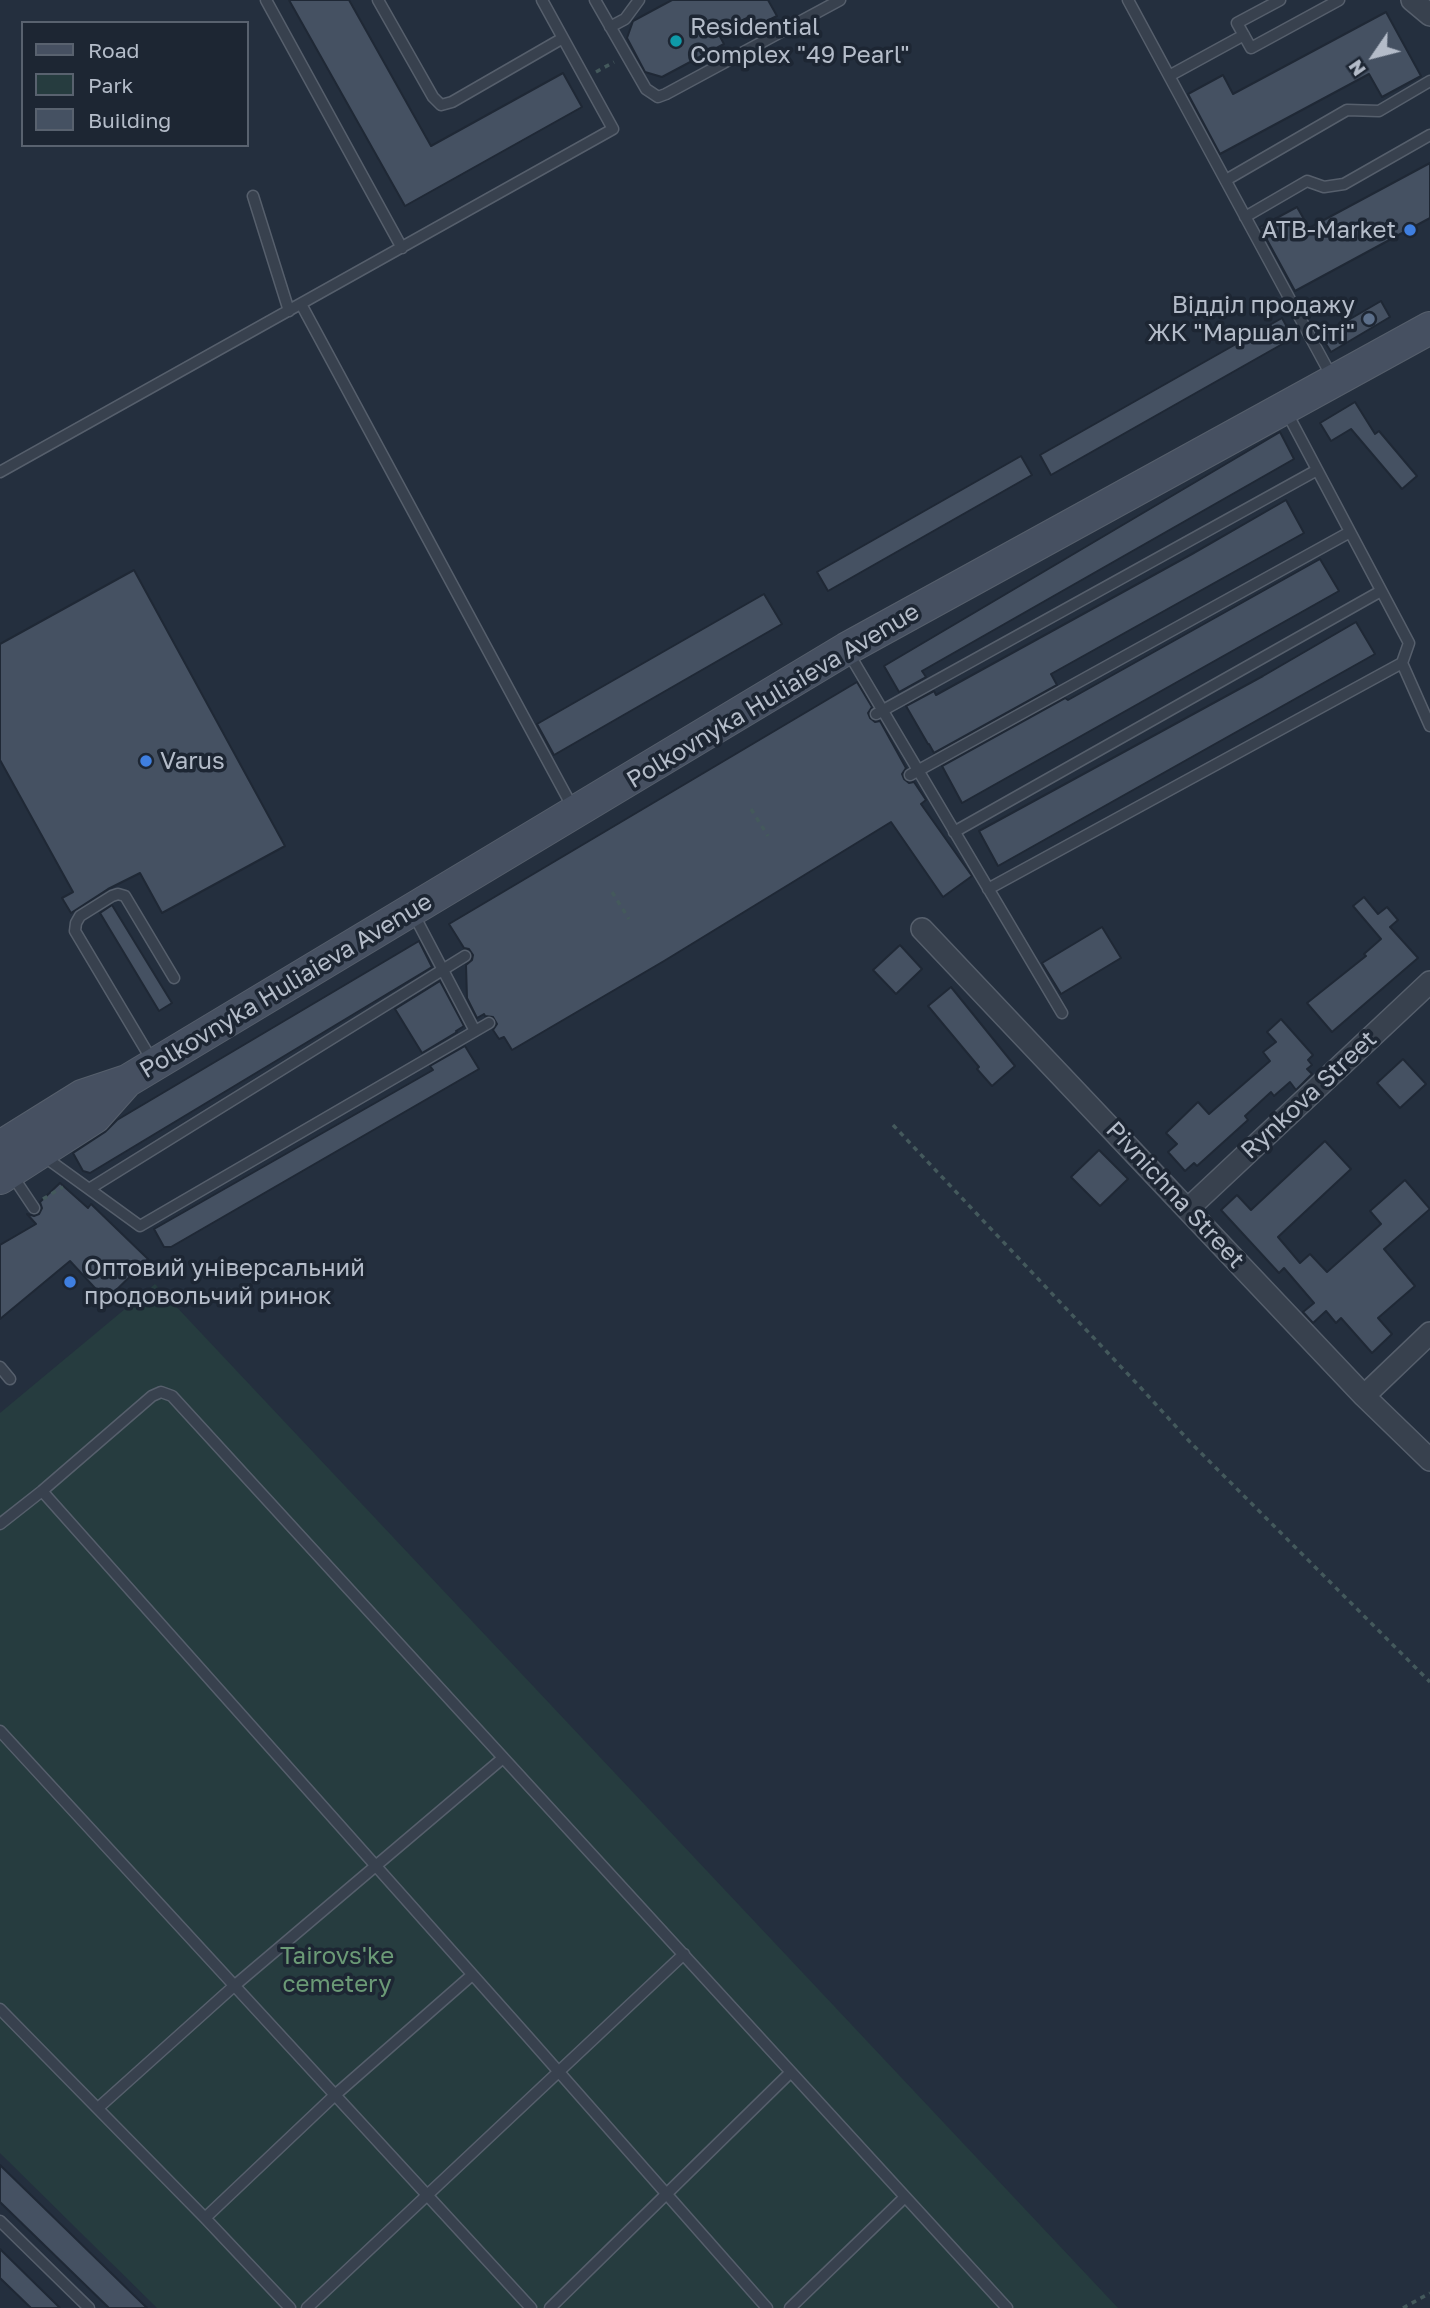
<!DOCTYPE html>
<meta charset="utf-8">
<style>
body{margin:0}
#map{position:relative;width:1430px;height:2308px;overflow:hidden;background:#242f3e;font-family:"Golos Text",sans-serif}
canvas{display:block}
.legend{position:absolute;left:21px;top:21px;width:228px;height:126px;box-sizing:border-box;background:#1d2633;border:2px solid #59626f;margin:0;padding:9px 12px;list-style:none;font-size:21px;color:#b4bcc9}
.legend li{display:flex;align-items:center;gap:14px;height:35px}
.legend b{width:35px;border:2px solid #59626f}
.north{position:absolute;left:1339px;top:21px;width:70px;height:70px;-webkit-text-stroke:5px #1d2633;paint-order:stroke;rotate:235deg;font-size:19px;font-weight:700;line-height:28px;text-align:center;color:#b4bcc9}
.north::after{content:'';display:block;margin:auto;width:24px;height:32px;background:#b4bcc9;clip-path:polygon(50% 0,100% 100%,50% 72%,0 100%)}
</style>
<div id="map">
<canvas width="1430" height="2308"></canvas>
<ul class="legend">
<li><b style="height:9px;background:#465061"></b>Road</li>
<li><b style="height:19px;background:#263c3f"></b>Park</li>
<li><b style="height:19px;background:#455162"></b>Building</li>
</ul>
<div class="north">N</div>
</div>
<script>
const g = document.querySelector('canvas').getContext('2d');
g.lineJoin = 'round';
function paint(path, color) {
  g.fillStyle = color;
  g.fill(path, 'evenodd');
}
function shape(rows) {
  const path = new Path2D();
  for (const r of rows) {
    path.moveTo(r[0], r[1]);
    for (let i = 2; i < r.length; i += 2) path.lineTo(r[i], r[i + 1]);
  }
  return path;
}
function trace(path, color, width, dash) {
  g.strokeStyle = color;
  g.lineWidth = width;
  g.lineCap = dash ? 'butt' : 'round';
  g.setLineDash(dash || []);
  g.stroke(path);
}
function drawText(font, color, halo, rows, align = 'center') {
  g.font = font + ' "Golos Text",sans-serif';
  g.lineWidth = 7;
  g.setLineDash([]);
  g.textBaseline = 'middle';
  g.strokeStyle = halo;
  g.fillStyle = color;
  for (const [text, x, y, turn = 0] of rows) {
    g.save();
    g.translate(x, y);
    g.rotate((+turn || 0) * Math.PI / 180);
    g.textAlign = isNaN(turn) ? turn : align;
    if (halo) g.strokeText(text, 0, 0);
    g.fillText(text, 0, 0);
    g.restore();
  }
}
paint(shape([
 [155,1284,1118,2308,157,2308,0,2153,0,1413]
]), '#263c3f');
const building = shape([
 [289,0,349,0,431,146,563,73,582,107,405,206,289,0],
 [672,0,768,0,777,16,752,28,747,18,718,33,724,44,662,77,645,72,627,38,633,21,672,0],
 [1386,12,1421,76,1382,97,1369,74,1220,154,1188,94,1223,75,1233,94,1386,12],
 [1430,163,1430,218,1295,291,1260,227,1297,207,1309,228,1430,163],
 [1381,301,1390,317,1331,352,1321,336,1381,301],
 [1282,318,1293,338,1051,475,1040,455,1282,318],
 [1355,402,1375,434,1379,431,1417,476,1402,489,1351,429,1331,441,1320,423,1355,402],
 [1280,432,1294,459,922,671,926,677,899,692,884,666,1280,432],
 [1021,456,1032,475,828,591,817,572,1021,456],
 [1286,500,1304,533,1051,674,1057,685,934,753,929,744,928,744,906,706,934,691,936,695,1192,554,1286,500],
 [1320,559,1339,591,962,803,942,766,1065,698,1068,700,1320,559],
 [134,570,285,846,162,913,140,873,108,889,71,913,62,898,73,892,0,760,0,644,134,570],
 [764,594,782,624,554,755,537,724,764,594],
 [1356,622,1375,654,998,866,979,831,1263,676,1356,622],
 [857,682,872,707,868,713,870,718,875,722,880,721,906,768,902,774,904,779,909,783,914,782,926,800,921,804,972,876,943,897,891,822,664,961,512,1050,504,1037,499,1039,493,1030,497,1024,493,1017,485,1016,484,1014,477,1018,467,998,466,965,472,960,473,955,469,949,464,948,449,924,857,682],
 [1364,897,1378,914,1387,907,1398,920,1390,927,1418,958,1332,1032,1307,1003,1366,956,1364,954,1381,939,1353,906,1364,897],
 [112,905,172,1003,159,1011,100,913,112,905],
 [1102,927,1121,958,1061,994,1042,963,1102,927],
 [419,941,432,967,90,1173,83,1171,73,1153,105,1132,117,1120,419,941],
 [900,945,922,969,896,994,873,970,900,945],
 [440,981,464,1026,456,1031,457,1032,422,1053,395,1009,440,981],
 [951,987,1015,1066,992,1086,977,1069,979,1067,928,1006,951,987],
 [1281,1019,1313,1055,1308,1060,1312,1065,1307,1069,1312,1074,1296,1090,1290,1082,1274,1096,1271,1092,1245,1116,1248,1120,1197,1166,1194,1163,1185,1171,1168,1152,1177,1144,1166,1133,1198,1102,1209,1114,1270,1061,1263,1052,1276,1042,1267,1032,1281,1019],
 [465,1046,479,1069,171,1247,164,1247,154,1229,433,1070,430,1066,465,1046],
 [1403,1059,1426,1084,1400,1108,1377,1083,1403,1059],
 [1325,1141,1351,1169,1278,1237,1300,1263,1310,1254,1327,1272,1381,1224,1370,1211,1405,1180,1430,1209,1384,1249,1415,1286,1378,1318,1392,1334,1372,1353,1341,1318,1336,1323,1326,1311,1313,1323,1303,1312,1314,1303,1284,1268,1279,1273,1221,1210,1237,1195,1251,1210,1325,1141],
 [1099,1150,1128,1179,1100,1206,1071,1177,1099,1150],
 [60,1183,88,1208,91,1204,148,1259,106,1300,70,1261,0,1319,0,1245,36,1224,27,1214,34,1216,39,1214,42,1208,40,1202,60,1183],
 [0,2165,147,2308,109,2308,0,2202,0,2165],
 [0,2249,60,2308,31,2308,0,2278,0,2249]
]);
paint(building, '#455162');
trace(building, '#1f2835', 2);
const lane = shape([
 [266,0,402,248],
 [378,0,433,97,441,105,452,102,563,38],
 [595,0,646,89,658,97,666,94,840,0],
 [1128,0,1333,379],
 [1280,0,1237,23,1251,48,1339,0],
 [610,27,625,19,639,0],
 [1169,76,1244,35],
 [1226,180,1347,110,1379,111,1430,81],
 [253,196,289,311],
 [1245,217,1307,181,1324,187,1344,184,1430,135],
 [301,304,574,810],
 [1286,411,1409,643,1402,663,1430,726],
 [0,472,613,129,542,0],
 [848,652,1062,1013],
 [876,714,1317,470],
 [910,775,1350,532],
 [954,832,1381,591],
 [988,889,1402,663],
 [413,913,475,1031],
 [153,1062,75,931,76,923,80,916,112,896,118,894,125,896,174,978],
 [42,1155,89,1189,465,956],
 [12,1175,34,1208],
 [89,1189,140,1226,489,1023],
 [0,1367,10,1379],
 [42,1491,529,2038,767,2308],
 [0,1524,42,1491,152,1396,161,1392,172,1396,1007,2308],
 [0,1731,531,2308],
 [0,2009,205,2218,290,2308],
 [98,2108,234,1986,503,1758],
 [205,2218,335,2095,472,1975],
 [0,2221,89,2308],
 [307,2308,684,1954],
 [550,2308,791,2072],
 [790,2308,905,2197]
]);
const street = shape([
 [1412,0,1430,15],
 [922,929,1364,1396,1430,1460],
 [1189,1208,1430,982],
 [1364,1396,1430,1333]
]);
const secondary = shape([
 [0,1147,82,1096,127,1081,846,649,1430,328],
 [0,1178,95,1117,126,1082]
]);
trace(lane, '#565f6c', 13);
trace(street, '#565f6c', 24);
trace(secondary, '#565f6c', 34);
trace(shape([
 [596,72,614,62],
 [751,809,768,836],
 [612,892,629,919],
 [893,1125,1141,1388,1190,1442,1430,1682],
 [43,1199,63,1187],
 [1403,2308,1430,2293]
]), '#44595c', 3.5, [5, 5]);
trace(lane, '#38414e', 10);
trace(street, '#38414e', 21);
trace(secondary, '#465061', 32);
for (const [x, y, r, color] of [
 [676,41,7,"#0f9aa8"],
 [1410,230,7,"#3f7fe0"],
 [1369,319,7,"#5c6f8a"],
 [146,761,7,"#3f7fe0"],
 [70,1282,7,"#3f7fe0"]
]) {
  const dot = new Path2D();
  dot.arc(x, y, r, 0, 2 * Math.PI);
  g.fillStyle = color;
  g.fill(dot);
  trace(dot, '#1d2633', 2.5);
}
drawText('24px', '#b4bcc9', '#1d2633', [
 ["Residential",690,27],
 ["Complex \"49 Pearl\"",690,55],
 ["ATB-Market",1396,230,"right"],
 ["Відділ продажу",1355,305,"right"],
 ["ЖК \"Маршал Сіті\"",1355,333,"right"],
 ["Varus",160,761],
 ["Оптовий універсальний",84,1268],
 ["продовольчий ринок",84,1296]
], 'left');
drawText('24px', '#b4bcc9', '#1d2633', [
 ["Polkovnyka Huliaieva Avenue",773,696,-31],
 ["Polkovnyka Huliaieva Avenue",286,986,-31],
 ["Rynkova Street",1309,1095,-43],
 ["Pivnichna Street",1175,1195,47]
]);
drawText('24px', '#6b9a76', '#1d2633', [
 ["Tairovs'ke",337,1956],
 ["cemetery",337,1984]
]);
</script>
